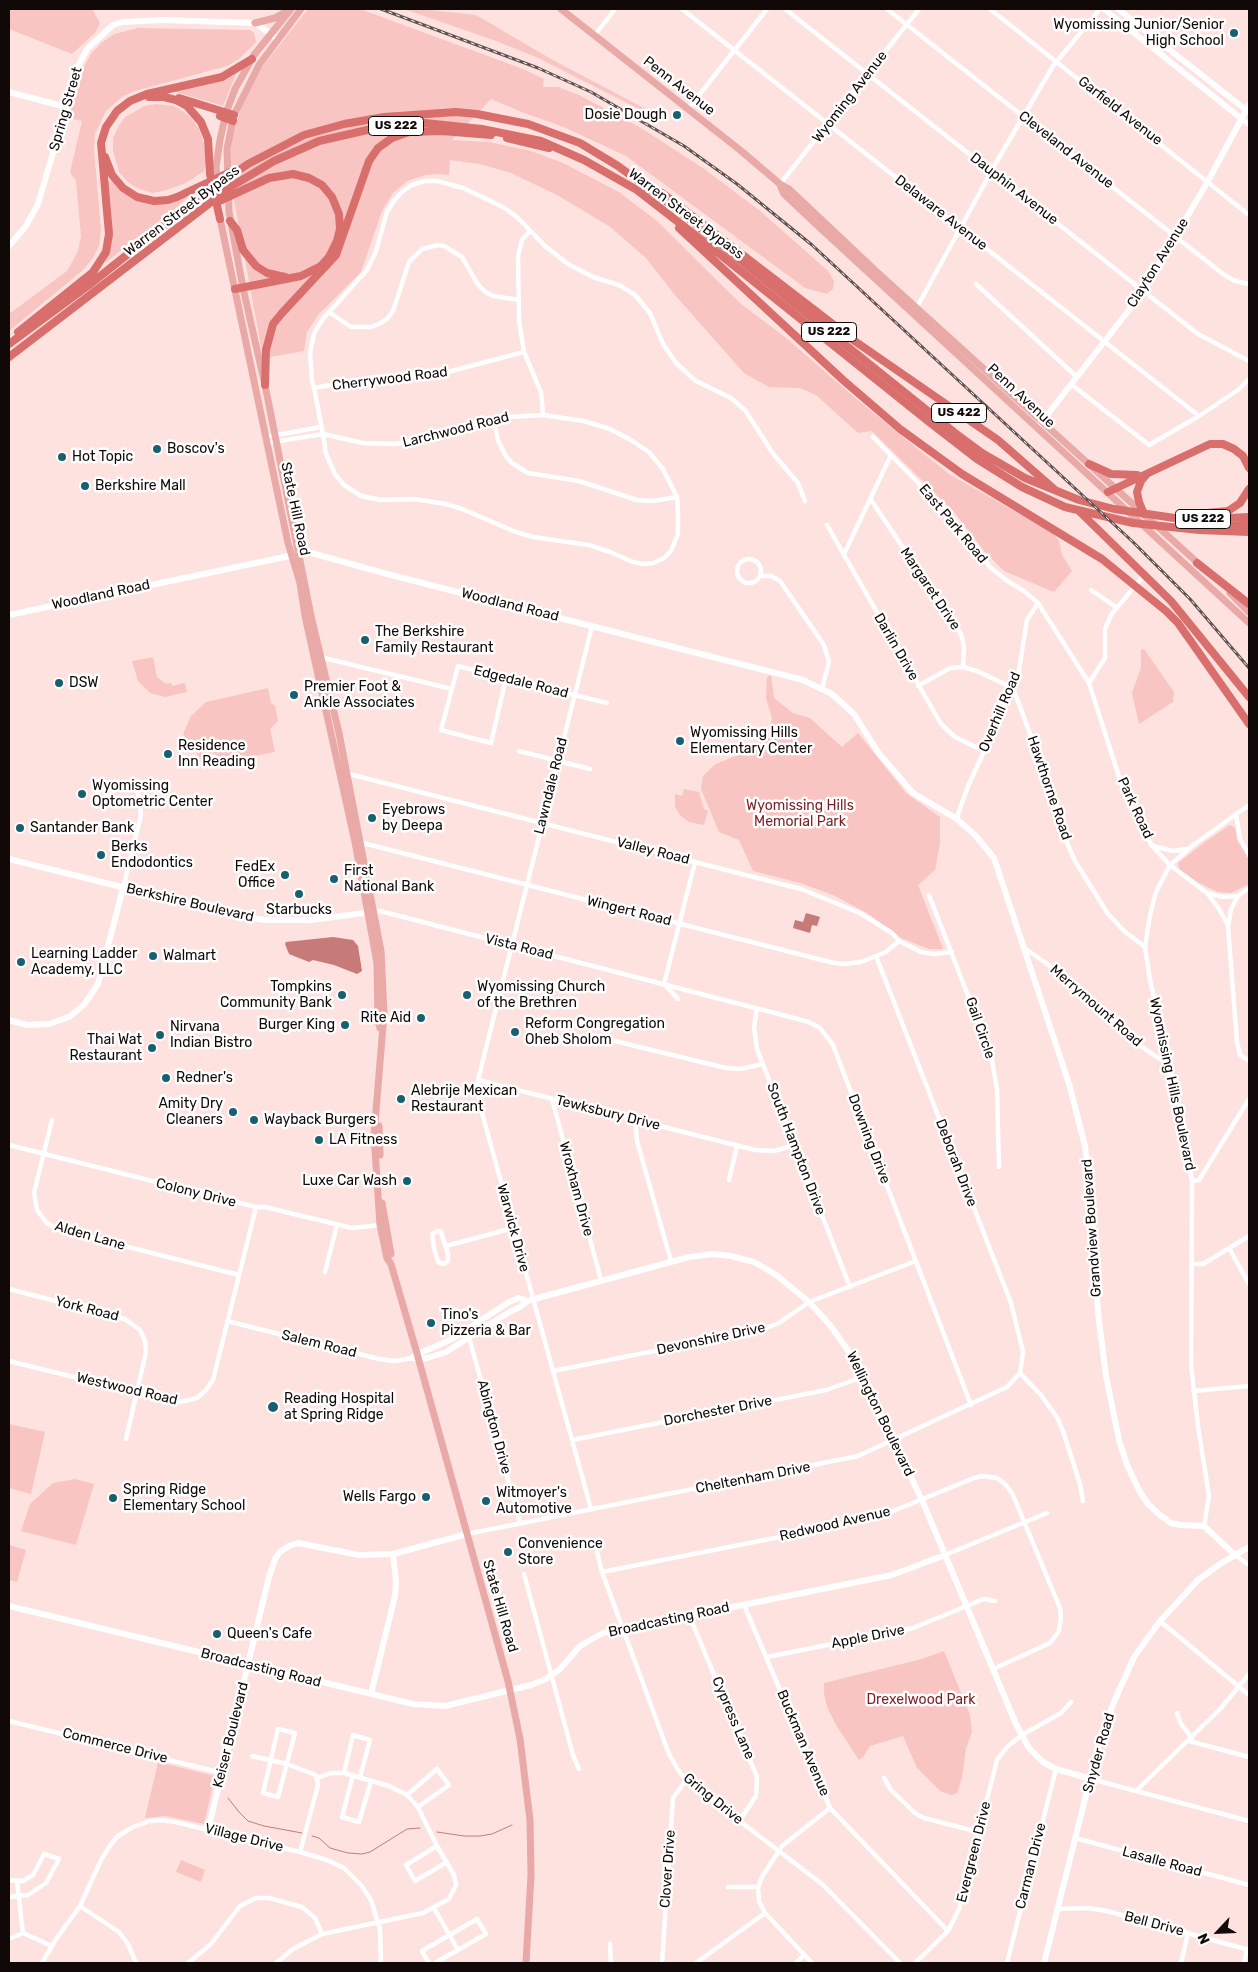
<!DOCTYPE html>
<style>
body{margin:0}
#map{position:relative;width:1258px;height:1972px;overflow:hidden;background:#fee2e0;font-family:Rubik,sans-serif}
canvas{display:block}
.frame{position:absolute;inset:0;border:10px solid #110908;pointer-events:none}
.north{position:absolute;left:1193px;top:1907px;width:50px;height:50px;-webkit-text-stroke:4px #fff;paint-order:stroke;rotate:245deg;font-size:14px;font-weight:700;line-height:20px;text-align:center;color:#110908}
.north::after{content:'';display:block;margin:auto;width:18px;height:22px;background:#110908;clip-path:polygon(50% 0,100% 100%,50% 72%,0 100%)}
</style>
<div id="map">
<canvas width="1258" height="1972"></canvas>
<div class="frame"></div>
<div class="north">N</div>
</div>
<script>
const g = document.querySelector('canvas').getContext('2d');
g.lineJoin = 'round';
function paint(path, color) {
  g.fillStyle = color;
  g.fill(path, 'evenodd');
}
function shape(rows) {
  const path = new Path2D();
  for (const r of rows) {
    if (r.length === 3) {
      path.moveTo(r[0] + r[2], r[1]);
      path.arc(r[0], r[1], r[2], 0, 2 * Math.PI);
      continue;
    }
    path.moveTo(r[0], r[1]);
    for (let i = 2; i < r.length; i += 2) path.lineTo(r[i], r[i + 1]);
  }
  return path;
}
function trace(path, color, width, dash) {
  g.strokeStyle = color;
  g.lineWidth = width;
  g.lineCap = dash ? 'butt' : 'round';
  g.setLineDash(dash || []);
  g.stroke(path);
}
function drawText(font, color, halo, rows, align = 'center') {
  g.font = font + ' Rubik,sans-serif';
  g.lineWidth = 5;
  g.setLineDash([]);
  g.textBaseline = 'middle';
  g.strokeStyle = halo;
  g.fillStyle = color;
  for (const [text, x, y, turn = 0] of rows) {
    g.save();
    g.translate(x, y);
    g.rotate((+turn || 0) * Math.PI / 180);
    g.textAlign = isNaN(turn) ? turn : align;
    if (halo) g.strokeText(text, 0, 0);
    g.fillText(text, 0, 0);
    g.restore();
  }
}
paint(shape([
 [9,9,92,9,100,23,95,33,72,54,9,29],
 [308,9,360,9,523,69,544,79,543,87,558,87,579,95,641,128,703,168,759,210,828,271,834,281,833,289,827,294,805,288,626,156,564,127,524,113,491,99,452,140,489,142,531,151,563,163,619,192,657,221,741,304,785,337,854,397,919,450,949,474,1053,533,1059,541,1062,555,1072,571,1054,592,1004,571,985,552,954,512,872,431,858,433,816,395,800,388,769,387,744,373,674,294,646,258,609,226,557,195,511,173,480,164,450,160,449,175,438,174,425,175,407,181,393,193,382,211,361,272,319,314,307,332,304,351,271,357,262,352,234,200,229,160,233,134,241,108,260,70],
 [404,9,421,9,476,15,551,59,657,115,656,118,650,117,635,107,536,57,496,41],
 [138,28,250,30,254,33,256,42,239,59,227,66,135,91,122,97,106,111,95,134,94,149,101,230,99,246,93,258,82,271,9,331,9,314,67,271,78,251,81,236,76,181,70,172,82,121,68,118,83,68,91,54,101,43,114,34],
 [236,74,223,106,172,91,227,79],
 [156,104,174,106,183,111,192,119,199,129,204,143,206,162,204,171,186,183,166,190,153,193,139,189,129,183,119,172,113,151,113,138,118,127,125,117,145,106],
 [112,180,134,199,186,196,187,198,176,208,105,263,112,238,107,182],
 [1144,649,1174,692,1173,702,1139,724,1132,693,1141,667,1141,650],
 [153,657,157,677,166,684,171,683,172,686,185,683,187,692,165,697,150,693,138,681,132,661],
 [771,675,774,698,793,713,810,718,842,747,858,733,906,793,940,817,940,843,935,870,918,885,943,949,929,949,901,938,867,913,833,895,800,883,753,871,739,840,719,832,701,789,703,776,714,765,752,749,768,733,772,718,766,698,767,677],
 [268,688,271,703,275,706,278,721,270,729,275,752,228,761,220,760,214,753,202,761,183,734,191,716,206,702],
 [684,789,699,792,704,809,708,811,704,825,689,822,680,815,675,807,675,794,682,796],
 [1230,825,1235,828,1237,840,1249,859,1249,884,1231,893,1218,892,1199,883,1179,869,1178,863,1205,842],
 [9,1424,45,1432,31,1494,9,1488],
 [75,1479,94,1484,76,1545,21,1531,30,1504,53,1483],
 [9,1545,26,1550,17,1582,9,1580],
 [944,1651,970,1715,972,1732,966,1748,962,1778,957,1793,951,1795,940,1791,917,1768,903,1736,870,1746,863,1757,859,1760,836,1725,827,1707,824,1693,824,1683,922,1659],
 [158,1762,215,1776,204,1824,166,1816,145,1818],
 [181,1860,205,1870,201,1882,176,1872]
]), '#f8c5c2');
paint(shape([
 [806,913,820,917,817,926,812,925,810,933,793,928,795,920,803,922],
 [333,937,353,940,358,946,362,971,357,974,334,965,313,960,309,962,289,954,285,944,286,942]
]), '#c67b78');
trace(shape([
 [228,1798,239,1812,248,1821,264,1826,302,1833],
 [437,1832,464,1836,480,1836,492,1834,512,1825],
 [312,1836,319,1838,330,1848,348,1853,362,1854,370,1852,407,1829,420,1828]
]), '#c67b78', 1);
trace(shape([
 [682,9,1199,416],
 [785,9,1198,334,1249,361],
 [887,9,1223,274,1235,281,1249,284],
 [990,9,1249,215],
 [595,35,615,9],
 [688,109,767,9],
 [1242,119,1249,125],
 [780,184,919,9],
 [530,231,522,240,518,256,519,321,524,352,541,392,543,415],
 [976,284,1077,377],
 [916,309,997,161,1053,66,1100,9],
 [329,312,351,327,371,327,379,324,387,319,393,311,409,262,422,249,438,245,444,246,462,257,477,283,484,291,493,296,519,300],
 [1071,384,1149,445,1199,416,1238,390,1249,379],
 [314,388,376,377,444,373,524,352],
 [493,418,498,440,505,455,512,463,528,473,579,481,637,500,653,501,677,497],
 [266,437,321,427],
 [873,437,946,511,990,567,1006,580,1024,591,1038,603,1089,683,1121,783,1131,806,1152,846,1170,865,1207,893,1223,897,1238,896,1231,909,1228,927,1237,1042,1240,1055,1249,1061],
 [267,443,323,434,363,443,396,444,431,438,493,418,543,415,584,421,610,429,631,440,649,452,663,469,677,497,678,511,678,534,671,551,664,558,653,563,643,564,633,562,610,552,589,545,533,537,516,532,462,509,446,504,414,499,381,500,361,496,344,485,335,474,327,456,325,451,325,446,323,434,314,388,312,381,310,353,314,334,322,320,367,270,376,251,387,212,393,202,402,192,412,185,425,181,437,181,463,188,503,207,517,217,545,246,568,264,593,277,619,285,635,295,650,313,663,344,676,363,696,381,731,398,745,410,774,455,798,483,805,501],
 [871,500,961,634,964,646,963,667],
 [827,525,941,724,955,737,984,751],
 [844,554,891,455],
 [749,571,12],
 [760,576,771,576,780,581,824,645,829,662,822,689],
 [1091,590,1116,607],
 [320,657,452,689],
 [506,678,491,743,441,730,458,666,574,695,607,703],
 [1089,683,1105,658,1105,629,1111,615,1144,575],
 [918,686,950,668,963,667,977,671,1013,688,1036,750,1057,820,1075,861,1108,914,1124,931,1145,947],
 [519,751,590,769],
 [345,773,801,889,860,913,892,933,899,941,921,952,934,954,952,952],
 [1236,814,1240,839,1249,855],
 [957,819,959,811,969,784,1013,688,1019,670,1027,620,1038,603],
 [359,842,830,962,843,964,861,962,886,952,899,941],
 [1153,846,1173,851,1187,849],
 [123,888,141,815,138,793,132,781],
 [1208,894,1219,909,1228,925],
 [929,895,991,1055,997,1089,999,1167],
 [1238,896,1249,888],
 [374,912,380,911,790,1017,809,1022,820,1028,833,1045,971,1405],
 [1024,948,1046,963,1133,1041,1169,1065],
 [664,984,695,862],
 [665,985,678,999],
 [757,1008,754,1027,757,1049,850,1287],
 [590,1035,726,1068,741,1069,763,1064],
 [478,1080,755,1150,774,1151,795,1145],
 [552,1099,601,1280],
 [52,1120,34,1193,37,1210,47,1223,57,1229,239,1275],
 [635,1120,637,1141,671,1261],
 [9,1145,256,1207,265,1207,352,1228,381,1225],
 [729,1180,737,1146],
 [1192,1181,1199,1180,1249,1099],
 [438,1231,441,1232,448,1254,448,1261,444,1264,438,1262,434,1248,432,1234,438,1231],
 [446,1246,513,1228],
 [1229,1248,1249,1284],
 [1191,1264,1203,1264,1249,1236],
 [325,1272,337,1225],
 [9,1289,125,1319,140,1330,145,1341,146,1352,126,1439],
 [227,1321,379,1359,395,1361,412,1358],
 [469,1337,520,1523],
 [9,1361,167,1400,180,1402,197,1398,206,1390,213,1380,256,1207],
 [553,1371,761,1330,779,1323,809,1302,916,1261],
 [1020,1373,1041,1395,1058,1419,1064,1434,1080,1484,1083,1501],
 [1193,1391,1249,1386],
 [572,1440,826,1390,863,1377],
 [591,1509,479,1102,478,1080,592,626],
 [1204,1526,1209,1496,1198,1426,1191,1365,1192,1181,1179,1106,1150,980,1145,947,1150,915,1156,892,1170,865,1192,846,1249,805],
 [467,1534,858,1456,1007,1387,1020,1373,1023,1352,1011,1303,876,956],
 [597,1552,602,1572,669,1754,678,1770,686,1780,822,1884,900,1963],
 [945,1555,1047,1513],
 [1235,1555,1249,1565],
 [602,1572,876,1518,974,1478,982,1476,997,1478,1006,1485,1013,1495,1060,1608,1061,1617,1059,1631,1050,1643,993,1669],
 [524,1574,573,1755,579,1769],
 [744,1605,830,1808,948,1931],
 [689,1615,757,1777,756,1796,740,1820],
 [1160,1621,1249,1695],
 [767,1657,913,1628,984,1599,995,1601],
 [1177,1713,1181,1724,1192,1738],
 [9,1721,222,1773],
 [278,1729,295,1733,278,1797,263,1793,278,1729],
 [1189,1741,1249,1757],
 [252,1756,287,1764,316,1775,318,1785,300,1852],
 [344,1773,353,1735,370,1740,360,1777],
 [353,1775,342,1817,359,1822,371,1781],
 [317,1778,331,1773,344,1773,389,1786,407,1795,418,1807,437,1846,406,1865,415,1881,447,1862],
 [884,1778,891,1790,916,1814,924,1818,978,1832],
 [1091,1779,1249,1821],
 [1136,1791,1221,1708,1249,1674],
 [407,1795,437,1769,449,1785,418,1807],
 [1075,1838,1249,1885],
 [9,1880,23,1881,33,1875,44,1854,59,1859,46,1883,28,1895,9,1897],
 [17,1881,23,1933],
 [728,1887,758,1887],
 [80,1906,119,1932,128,1944,136,1963],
 [434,1908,458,1950],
 [1056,1909,1088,1908,1107,1911,1249,1950],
 [9,1939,23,1933,52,1946],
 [610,1944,611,1963],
 [42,1963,56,1939,80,1906,101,1860,111,1844,118,1836,133,1827,150,1821,161,1820,175,1822,300,1852,327,1860,344,1868,361,1885,371,1900,380,1929,381,1963],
 [188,1963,211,1944,240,1906,256,1898,269,1898,302,1907,315,1918,322,1934],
 [276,1963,293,1949,322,1934,423,1913,449,1899,456,1885,454,1875,437,1846],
 [429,1963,422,1951,477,1919,486,1934,435,1963],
 [662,1963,673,1798,686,1780],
 [696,1963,765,1913],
 [796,1963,804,1955],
 [812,1963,765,1913,759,1901,758,1887,762,1877,782,1846,830,1808],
 [915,1963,948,1931,959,1909,997,1760,1008,1746,1022,1735,1061,1713,1071,1702],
 [1007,1963,1056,1769],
 [1181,1963,1188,1933],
 [1244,1963,1247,1949]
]), '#fff', 4.5);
trace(shape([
 [1104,9,1242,119],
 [1118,9,1246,110],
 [9,92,66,107],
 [9,246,26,226,38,204,79,64,88,48,113,25,123,22,163,20,255,23,278,39],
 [1037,428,1143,292,1208,181,1249,105],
 [9,615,308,552,387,574,803,680,832,694,854,714,878,752,913,793,957,819,975,835,994,858,1070,1087,1085,1146,1092,1204,1094,1265,1099,1321,1106,1376,1119,1440,1127,1465,1140,1492,1149,1505,1160,1515,1171,1523,1180,1525,1204,1526,1235,1555],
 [9,859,243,917,265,920,311,920,372,912],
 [9,1020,27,1025,49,1024,69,1017,84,1005,98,984,123,888],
 [414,1356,452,1339,509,1302,519,1298,527,1301],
 [412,1358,419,1359,427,1358,446,1352,511,1311,520,1307,527,1301,689,1257,713,1254,731,1256,754,1262,775,1274,809,1302,830,1325,854,1359,922,1500,1016,1724,1029,1748,1043,1762,1056,1769,1091,1779],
 [9,1606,413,1704,445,1706,531,1685,546,1679,559,1670,580,1646,603,1633,892,1575,945,1555],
 [371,1694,395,1596,396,1582,393,1554],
 [208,1830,269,1577,275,1559,280,1552,289,1546,298,1543,359,1555,393,1554,467,1534],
 [1044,1963,1101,1735,1114,1702,1134,1657,1160,1621,1198,1580,1220,1564,1249,1547]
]), '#fff', 6);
trace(shape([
 [301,9,259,65,234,115,227,149,229,212,243,288,265,385,311,616,339,733,381,951,384,1014,374,1135,380,1225,387,1258,391,1264,416,1350,508,1681,520,1739,530,1820,531,1875,526,1963],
 [561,9,740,150,780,184,789,189,877,272,1200,565],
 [255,23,275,18,287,11],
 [780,185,784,194,819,227,1249,623],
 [219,200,216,167,220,140,226,113,235,89,254,55,291,9],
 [219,214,288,543,300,583,305,616,355,842,377,963,378,1021,380,1028],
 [1230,593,1249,612],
 [379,1126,380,1155],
 [382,1203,391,1254]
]), '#e8a9a7', 7);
trace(shape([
 [149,97,164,97,176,100,187,106,201,122,208,139,210,174,220,219],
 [179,98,234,115],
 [220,116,233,121],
 [507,138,549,148],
 [105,157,112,175,123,188,137,197,154,201,168,200,177,197,230,172],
 [662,193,856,342,998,440,1054,489],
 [217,202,269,178,293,174,309,178,322,185,332,197,339,214,340,229,337,241,329,257,321,266,301,276,235,289],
 [230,221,237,230,243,250,256,266,267,273,285,277],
 [679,228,843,380,900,429,962,474,1102,559,1166,611,1178,623,1249,724],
 [18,332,93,272,106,252,109,234,101,143,106,127,117,111,130,101,147,94,222,77,252,59],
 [9,344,89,285,201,196,248,164,304,135,344,124,384,117,456,112,477,114,528,124,580,143,618,166,674,207,959,436,982,453,1025,478,1079,500,1114,509,1188,520,1249,517],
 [9,357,232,186,274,161,319,141,376,128,425,123,482,129,541,141,584,160,637,190,722,256,929,422,977,459,1022,487,1065,507,1133,523,1199,530,1249,532],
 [265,385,266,350,273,324,282,313,336,255,369,161,378,148,392,138,409,132,442,131,491,135],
 [1089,464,1111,474,1137,475],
 [1108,492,1210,444,1223,444,1234,449,1243,456,1249,468],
 [1079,511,1171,601,1249,697],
 [1144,514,1139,502,1137,492,1141,481,1146,475],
 [1185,515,1228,511,1240,503,1249,489],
 [1216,527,1249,525],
 [1197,563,1249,604]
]), '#d96f6d', 8);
const rail = shape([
 [381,9,538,68,591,92,684,146,737,184,812,245,1133,542,1190,599,1249,668]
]);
trace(rail, '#615251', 3);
trace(rail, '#fff', 1, [4]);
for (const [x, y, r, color] of [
 [1234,33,5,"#185f70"],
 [677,115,5,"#185f70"],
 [157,449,5,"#185f70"],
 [62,457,5,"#185f70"],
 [85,486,5,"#185f70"],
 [365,640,5,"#185f70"],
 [59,683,5,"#185f70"],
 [294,695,5,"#185f70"],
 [680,741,5,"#185f70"],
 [168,754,5,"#185f70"],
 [82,794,5,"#185f70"],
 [372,818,5,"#185f70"],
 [20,828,5,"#185f70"],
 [101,855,5,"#185f70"],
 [285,875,5,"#185f70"],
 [334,879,5,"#185f70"],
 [299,894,5,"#185f70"],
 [153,956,5,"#185f70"],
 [21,962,5,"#185f70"],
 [342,995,5,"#185f70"],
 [467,995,5,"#185f70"],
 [421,1018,5,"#185f70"],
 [345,1025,5,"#185f70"],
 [515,1032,5,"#185f70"],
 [160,1035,5,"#185f70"],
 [152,1048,5,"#185f70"],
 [166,1078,5,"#185f70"],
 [401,1099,5,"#185f70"],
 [233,1112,5,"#185f70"],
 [254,1120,5,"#185f70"],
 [319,1140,5,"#185f70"],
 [407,1181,5,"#185f70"],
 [431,1323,5,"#185f70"],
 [273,1407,6,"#185f70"],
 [426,1497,5,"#185f70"],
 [113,1498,5,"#185f70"],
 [486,1501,5,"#185f70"],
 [508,1552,5,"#185f70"],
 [217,1634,5,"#185f70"]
]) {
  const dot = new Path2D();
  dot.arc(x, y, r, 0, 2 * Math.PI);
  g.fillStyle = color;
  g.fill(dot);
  trace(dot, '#fff', 2);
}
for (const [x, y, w] of [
 [396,126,55],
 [829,332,55],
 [959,413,55],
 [1203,519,55]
]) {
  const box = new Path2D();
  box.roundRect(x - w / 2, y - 9.5, w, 19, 4);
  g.fillStyle = '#fff';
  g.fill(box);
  trace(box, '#110908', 1);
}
drawText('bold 12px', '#110908', null, [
 ["US 222",396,126],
 ["US 222",829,332],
 ["US 422",959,413],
 ["US 222",1203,519]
]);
drawText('14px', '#110908', '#fff', [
 ["Wyomissing Junior/Senior",1224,25,"right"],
 ["High School",1224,41,"right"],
 ["Dosie Dough",667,115,"right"],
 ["Boscov's",167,449],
 ["Hot Topic",72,457],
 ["Berkshire Mall",95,486],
 ["The Berkshire",375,632],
 ["Family Restaurant",375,648],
 ["DSW",69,683],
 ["Premier Foot &",304,687],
 ["Ankle Associates",304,703],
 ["Wyomissing Hills",690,733],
 ["Elementary Center",690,749],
 ["Residence",178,746],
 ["Inn Reading",178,762],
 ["Wyomissing",92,786],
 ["Optometric Center",92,802],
 ["Eyebrows",382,810],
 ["by Deepa",382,826],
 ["Santander Bank",30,828],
 ["Berks",111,847],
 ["Endodontics",111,863],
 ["FedEx",275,867,"right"],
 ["Office",275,883,"right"],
 ["First",344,871],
 ["National Bank",344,887],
 ["Starbucks",299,910,"center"],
 ["Learning Ladder",31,954],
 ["Academy, LLC",31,970],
 ["Walmart",163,956],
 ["Tompkins",332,987,"right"],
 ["Community Bank",332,1003,"right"],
 ["Wyomissing Church",477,987],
 ["of the Brethren",477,1003],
 ["Rite Aid",411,1018,"right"],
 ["Reform Congregation",525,1024],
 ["Oheb Sholom",525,1040],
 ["Burger King",335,1025,"right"],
 ["Nirvana",170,1027],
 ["Indian Bistro",170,1043],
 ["Thai Wat",142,1040,"right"],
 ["Restaurant",142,1056,"right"],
 ["Redner's",176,1078],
 ["Alebrije Mexican",411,1091],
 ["Restaurant",411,1107],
 ["Amity Dry",223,1104,"right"],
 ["Cleaners",223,1120,"right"],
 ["Wayback Burgers",264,1120],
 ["LA Fitness",329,1140],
 ["Luxe Car Wash",397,1181,"right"],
 ["Tino's",441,1315],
 ["Pizzeria & Bar",441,1331],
 ["Reading Hospital",284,1399],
 ["at Spring Ridge",284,1415],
 ["Spring Ridge",123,1490],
 ["Elementary School",123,1506],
 ["Witmoyer's",496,1493],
 ["Automotive",496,1509],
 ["Wells Fargo",416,1497,"right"],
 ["Convenience",518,1544],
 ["Store",518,1560],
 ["Queen's Cafe",227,1634]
], 'left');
drawText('14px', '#110908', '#fff', [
 ["Penn Avenue",679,86,38],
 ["Wyoming Avenue",850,97,-52],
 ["Spring Street",66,109,-74],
 ["Garfield Avenue",1120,111,38],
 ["Cleveland Avenue",1066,150,38],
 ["Dauphin Avenue",1014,189,38],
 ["Warren Street Bypass",182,211,-37],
 ["Delaware Avenue",941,213,38],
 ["Warren Street Bypass",686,214,37],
 ["Clayton Avenue",1158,263,-58],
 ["Cherrywood Road",390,379,-7],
 ["Penn Avenue",1021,396,43],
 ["Larchwood Road",456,430,-14],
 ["State Hill Road",295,509,78],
 ["East Park Road",953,524,50],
 ["Margaret Drive",930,589,56],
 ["Woodland Road",101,595,-12],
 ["Woodland Road",510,605,14],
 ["Darlin Drive",896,647,60],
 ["Edgedale Road",521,682,14],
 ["Overhill Road",1000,712,-67],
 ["Lawndale Road",551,786,-76],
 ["Hawthorne Road",1049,788,71],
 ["Park Road",1135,808,65],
 ["Valley Road",653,851,14],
 ["Berkshire Boulevard",190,903,13],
 ["Wingert Road",629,911,14],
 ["Vista Road",519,947,14],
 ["Merrymount Road",1096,1006,41],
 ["Gail Circle",980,1028,71],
 ["Wyomissing Hills Boulevard",1172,1084,78],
 ["Tewksbury Drive",608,1113,14],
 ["Downing Drive",869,1139,69],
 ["South Hampton Drive",796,1149,69],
 ["Deborah Drive",956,1163,69],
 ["Wroxham Drive",576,1189,75],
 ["Colony Drive",196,1193,14],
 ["Warwick Drive",513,1228,75],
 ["Grandview Boulevard",1092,1228,-94],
 ["Alden Lane",90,1236,16],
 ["York Road",87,1309,14],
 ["Devonshire Drive",711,1339,-12],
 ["Salem Road",319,1344,14],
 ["Westwood Road",127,1389,13],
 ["Dorchester Drive",718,1411,-11],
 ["Wellington Boulevard",880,1414,64],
 ["Abington Drive",494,1427,75],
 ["Cheltenham Drive",753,1478,-11],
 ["Redwood Avenue",835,1524,-13],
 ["State Hill Road",500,1606,74],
 ["Broadcasting Road",669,1620,-12],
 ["Apple Drive",868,1637,-11],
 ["Broadcasting Road",261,1668,14],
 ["Cypress Lane",733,1718,67],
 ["Keiser Boulevard",231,1735,-76],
 ["Buckman Avenue",803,1743,67],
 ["Commerce Drive",115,1746,14],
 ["Snyder Road",1099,1753,-74],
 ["Gring Drive",713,1799,39],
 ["Village Drive",244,1838,14],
 ["Evergreen Drive",974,1852,-76],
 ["Lasalle Road",1162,1862,15],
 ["Carman Drive",1031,1866,-76],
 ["Clover Drive",668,1869,-86],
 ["Bell Drive",1154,1924,15]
]);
drawText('14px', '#7a1f24', '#fff', [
 ["Wyomissing Hills",800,806],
 ["Memorial Park",800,822],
 ["Drexelwood Park",921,1700]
]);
</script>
